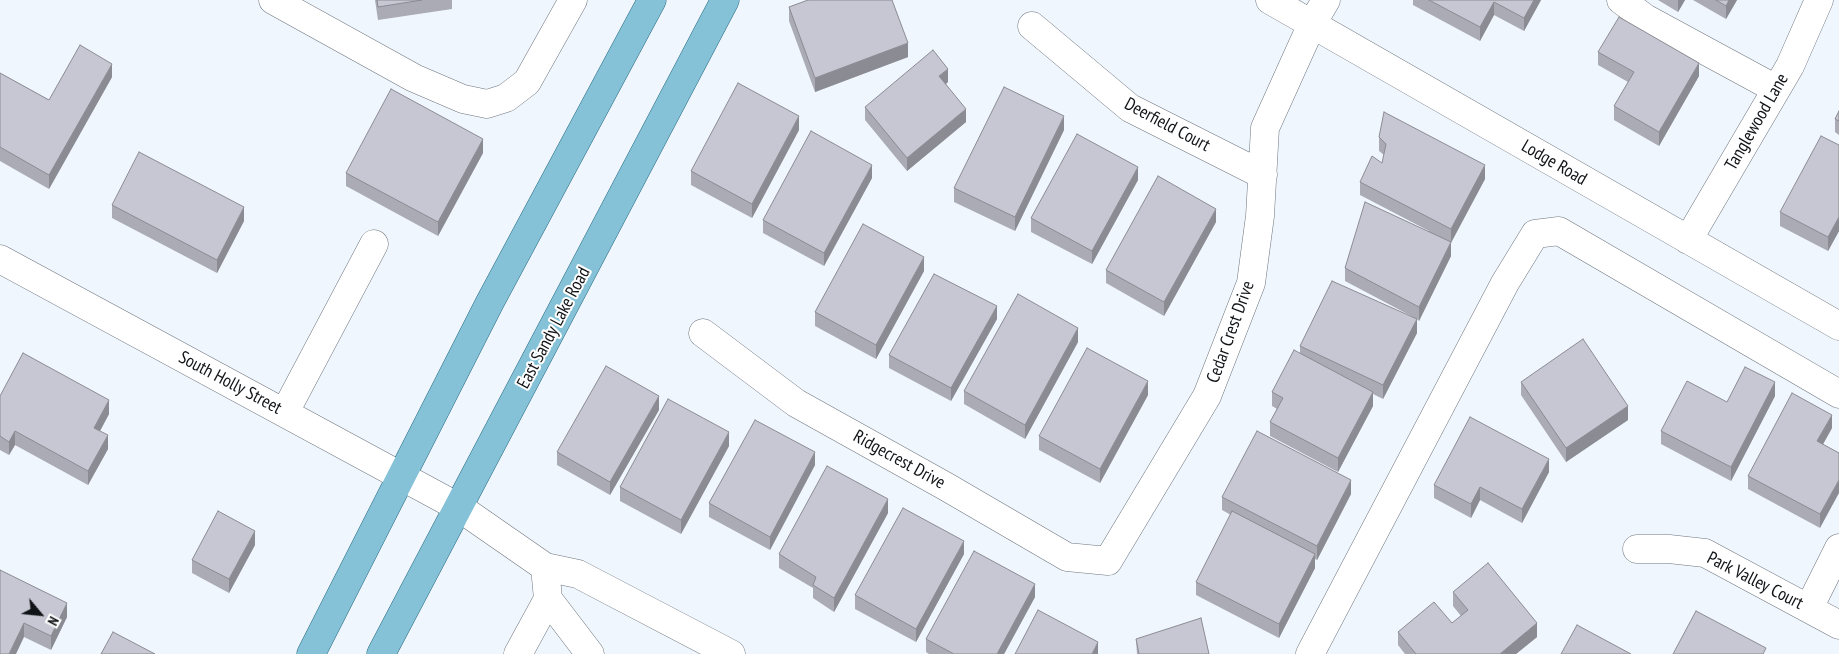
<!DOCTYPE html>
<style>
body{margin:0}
#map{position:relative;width:1839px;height:654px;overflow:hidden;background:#f0f6fe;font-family:"PT Sans Narrow",sans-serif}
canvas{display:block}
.north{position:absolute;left:15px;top:589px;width:50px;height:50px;-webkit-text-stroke:4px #fff;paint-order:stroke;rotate:118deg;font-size:14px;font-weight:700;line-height:20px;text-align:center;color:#111417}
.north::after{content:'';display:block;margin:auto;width:18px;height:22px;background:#111417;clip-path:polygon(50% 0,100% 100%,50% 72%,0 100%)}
</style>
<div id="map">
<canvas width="1839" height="654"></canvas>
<div class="north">N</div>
</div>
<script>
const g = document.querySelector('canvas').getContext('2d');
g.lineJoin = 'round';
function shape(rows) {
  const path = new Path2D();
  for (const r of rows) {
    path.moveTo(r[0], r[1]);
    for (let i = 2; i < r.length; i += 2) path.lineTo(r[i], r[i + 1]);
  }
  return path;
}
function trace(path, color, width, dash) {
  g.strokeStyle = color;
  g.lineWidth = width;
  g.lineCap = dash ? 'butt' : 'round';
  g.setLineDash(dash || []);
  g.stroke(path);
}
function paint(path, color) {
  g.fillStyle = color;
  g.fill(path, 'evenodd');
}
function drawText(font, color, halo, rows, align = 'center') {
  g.font = font + ' "PT Sans Narrow",sans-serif';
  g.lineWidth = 4;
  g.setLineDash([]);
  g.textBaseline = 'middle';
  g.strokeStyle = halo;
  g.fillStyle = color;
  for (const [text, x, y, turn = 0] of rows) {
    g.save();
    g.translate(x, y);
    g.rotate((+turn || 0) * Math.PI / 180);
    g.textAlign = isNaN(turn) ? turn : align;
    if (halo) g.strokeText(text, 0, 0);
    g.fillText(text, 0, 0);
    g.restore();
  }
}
const minor = shape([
 [273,0,414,78,463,99,487,104,506,98,527,82,573,0],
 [1270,0,1839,326],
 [1621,0,1645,18,1776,89],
 [1032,26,1130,108,1263,175],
 [1688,240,1790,66,1819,0],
 [0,259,460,508,545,567,578,574,731,654],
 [703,333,796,403,945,486,1067,557,1108,561,1207,396,1251,283,1260,216,1265,128,1312,24,1326,0],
 [285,412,374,244],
 [1637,549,1669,549,1705,553,1839,625],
 [545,567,548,599,590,654],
 [1809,608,1839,548],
 [518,654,548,599],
 [1310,654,1505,283,1535,234,1559,231,1839,394]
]);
const major = shape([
 [311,654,490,302,652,0],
 [381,654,725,0]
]);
trace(minor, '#6f767e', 29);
trace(major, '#286b82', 29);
trace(minor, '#fff', 28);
trace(major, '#85c2d7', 28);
paint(shape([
 [375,0,452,0,452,9,378,20],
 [1413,0,1541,0,1524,31,1494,15,1480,41,1413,5],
 [1658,0,1685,0,1678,12],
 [1693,0,1737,0,1726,19],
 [789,7,908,57,815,92,789,21],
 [1598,52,1699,76,1659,146,1614,120,1614,106,1628,82,1598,65],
 [0,73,49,100,112,77,49,189,0,161],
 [948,82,946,84,966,122,907,171,865,120,865,107],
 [1839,111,1839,135,1835,132,1835,119],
 [799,130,752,218,691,185,691,171],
 [1064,130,1015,231,954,202,954,188],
 [1379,137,1485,179,1451,242,1451,256,1419,321,1417,319,1417,333,1383,399,1373,394,1373,406,1338,472,1270,436,1270,422,1277,409,1272,406,1272,392,1300,353,1300,346,1413,317,1345,281,1345,268,1429,231,1360,195,1360,182,1382,163,1384,155,1379,151],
 [1839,145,1839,231,1828,251,1780,226,1780,212],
 [483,153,438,236,346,186,346,173],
 [872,178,824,266,763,233,763,220],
 [1138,180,1092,264,1031,232,1031,218],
 [112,205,244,221,217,273,112,218],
 [1216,222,1164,316,1106,283,1106,270],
 [924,271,876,359,815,326,815,312],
 [997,319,951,401,889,368,889,355],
 [1078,342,1025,439,964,404,964,391],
 [1521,382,1628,420,1566,462,1521,395],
 [1148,395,1100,483,1039,450,1039,436],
 [0,396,109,414,100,431,108,449,88,485,15,445,9,455,0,450],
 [1775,396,1731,481,1661,444,1661,431,1727,402],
 [659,410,610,495,557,465,557,452],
 [1832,428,1823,444,1820,528,1748,489,1748,476],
 [729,446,681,534,620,501,620,487],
 [815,465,770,550,709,517,709,503],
 [1549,472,1522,523,1480,500,1471,518,1434,498,1434,485],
 [1351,494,1317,560,1315,559,1315,568,1279,638,1196,595,1196,582,1231,515,1222,510,1222,497],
 [888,513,834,612,813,598,813,588,779,568,779,554],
 [255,545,229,593,192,573,192,560],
 [964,554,916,642,855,609,855,595],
 [0,570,67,617,51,650,24,637],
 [1453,592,1537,637,1516,654,1405,654,1398,645,1398,632,1452,623,1461,616,1453,606],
 [1035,597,1004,654,929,654,926,652,926,639],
 [1136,639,1209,654,1137,654]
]), '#aaabb5');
paint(shape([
 [1534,0,1541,0,1524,31,1524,18],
 [1678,0,1685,0,1678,12],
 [1729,0,1737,0,1726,19,1726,6],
 [1494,2,1494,15,1480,41,1480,27],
 [908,43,908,57,815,92,815,78],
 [1699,63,1699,76,1659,146,1659,132],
 [112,64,112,77,49,189,49,175],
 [948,69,948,82,939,90,939,76],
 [966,109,966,122,907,171,907,158],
 [799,116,799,130,752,218,752,204],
 [1064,116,1064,130,1015,231,1015,217],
 [483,139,483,153,438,236,438,222],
 [872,165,872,178,824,266,824,253],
 [1485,165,1485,179,1451,243,1451,229],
 [1138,167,1138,180,1092,264,1092,251],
 [244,207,244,221,217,273,217,260],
 [1216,209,1216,222,1164,316,1164,302],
 [1839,217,1839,231,1828,251,1828,237],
 [1451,242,1451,256,1419,321,1419,307],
 [924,257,924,271,876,359,876,345],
 [997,306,997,319,951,401,951,388],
 [1417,319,1417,333,1383,399,1383,385],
 [1078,328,1078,342,1025,439,1025,425],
 [1148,381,1148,395,1100,483,1100,469],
 [1775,382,1775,396,1731,481,1731,467],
 [1373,392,1373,406,1338,472,1338,458],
 [659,396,659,410,610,495,610,482],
 [109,400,109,414,94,442,94,428],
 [1628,406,1628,420,1566,462,1566,448],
 [1832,415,1832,428,1817,455,1817,441],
 [15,431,15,445,9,455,9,442],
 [729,432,729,446,681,534,681,520],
 [108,435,108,449,88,485,88,471],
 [815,452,815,465,770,550,770,537],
 [1549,459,1549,472,1522,523,1522,509],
 [1351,480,1351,494,1317,560,1317,546],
 [1839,480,1839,493,1820,528,1820,514],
 [1480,487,1480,500,1471,518,1471,504],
 [888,499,888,513,834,612,834,598],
 [255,531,255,545,229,593,229,579],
 [964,541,964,554,916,642,916,629],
 [1315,554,1315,568,1279,638,1279,624],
 [1035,584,1035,597,1004,654,997,654],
 [67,603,67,617,51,650,51,636],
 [24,623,24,637,16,654,9,654],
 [1537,623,1537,637,1516,654,1500,654],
 [1098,642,1098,654,1092,654]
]), '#8b8b93');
const building = shape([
 [377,0,422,0,378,7,377,0],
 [808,0,892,0,908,43,815,78,789,7,808,0],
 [1429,0,1534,0,1524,18,1494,2,1480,27,1429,0],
 [1716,0,1729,0,1726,6,1716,0],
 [1619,17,1699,63,1659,132,1614,106,1634,72,1598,52,1619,17],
 [80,45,112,64,49,175,0,147,0,73,49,100,80,45],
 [933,50,948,69,939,76,966,109,907,158,865,107,933,50],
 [738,83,799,116,752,204,691,171,738,83],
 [1004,87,1064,116,1015,217,954,188,1004,87],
 [391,89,483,139,438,222,346,173,391,89],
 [1839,111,1839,121,1835,119,1839,111],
 [1384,112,1485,165,1451,229,1360,182,1372,156,1382,163,1386,144,1379,137,1384,112],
 [811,131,872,165,824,253,763,220,811,131],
 [1077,134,1138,167,1092,251,1031,218,1077,134],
 [1821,136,1839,145,1839,217,1828,237,1780,212,1821,136],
 [139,152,244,207,217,260,112,205,139,152],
 [1158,176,1216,209,1164,302,1106,270,1158,176],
 [1365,202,1451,242,1419,307,1345,268,1365,202],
 [863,224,924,257,876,345,815,312,863,224],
 [934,274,997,306,951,388,889,355,934,274],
 [1332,281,1417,319,1383,385,1300,346,1332,281],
 [1018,294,1078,328,1025,425,964,391,1018,294],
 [1583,339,1628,406,1566,448,1521,382,1583,339],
 [1087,348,1148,381,1100,469,1039,436,1087,348],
 [1294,350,1373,392,1338,458,1270,422,1283,398,1272,392,1294,350],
 [23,353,109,400,94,428,108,435,88,471,15,431,9,442,0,436,0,396,23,353],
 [606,366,659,396,610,482,557,452,606,366],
 [1745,367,1775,382,1731,467,1661,431,1687,381,1727,402,1745,367],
 [1792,393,1832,415,1817,441,1839,453,1839,480,1820,514,1748,476,1792,393],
 [668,399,729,432,681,520,620,487,668,399],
 [1470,417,1549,459,1522,509,1480,487,1471,504,1434,485,1470,417],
 [755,420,815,452,770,537,709,503,755,420],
 [1257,431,1351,480,1317,546,1222,497,1257,431],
 [827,466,888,499,834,598,813,585,816,577,779,554,827,466],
 [903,508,964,541,916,629,855,595,903,508],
 [218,511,255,531,229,579,192,560,218,511],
 [1232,511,1315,554,1279,624,1196,582,1232,511],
 [974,551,1035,584,997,654,954,654,926,639,974,551],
 [1488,563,1537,623,1500,654,1416,654,1398,632,1434,602,1452,623,1468,610,1453,592,1488,563],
 [0,570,67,603,51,636,24,623,9,654,0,654,0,570],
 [1038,610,1098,642,1092,654,1015,654,1038,610],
 [1696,611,1766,648,1763,654,1673,654,1696,611],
 [1201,618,1209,654,1139,654,1136,639,1201,618],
 [1577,625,1631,654,1561,654,1577,625],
 [113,632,155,654,101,654,113,632]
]);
paint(building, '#c6c7d2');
trace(building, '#8b8b93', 1);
drawText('18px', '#111417', '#fff', [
 ["Tanglewood Lane",1757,122,-60],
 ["Deerfield Court",1167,125,28],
 ["Lodge Road",1554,163,30],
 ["East Sandy Lake Road",554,328,-62],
 ["Cedar Crest Drive",1231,332,-70],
 ["South Holly Street",230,383,28],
 ["Ridgecrest Drive",899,460,29],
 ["Park Valley Court",1755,581,27]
]);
</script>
